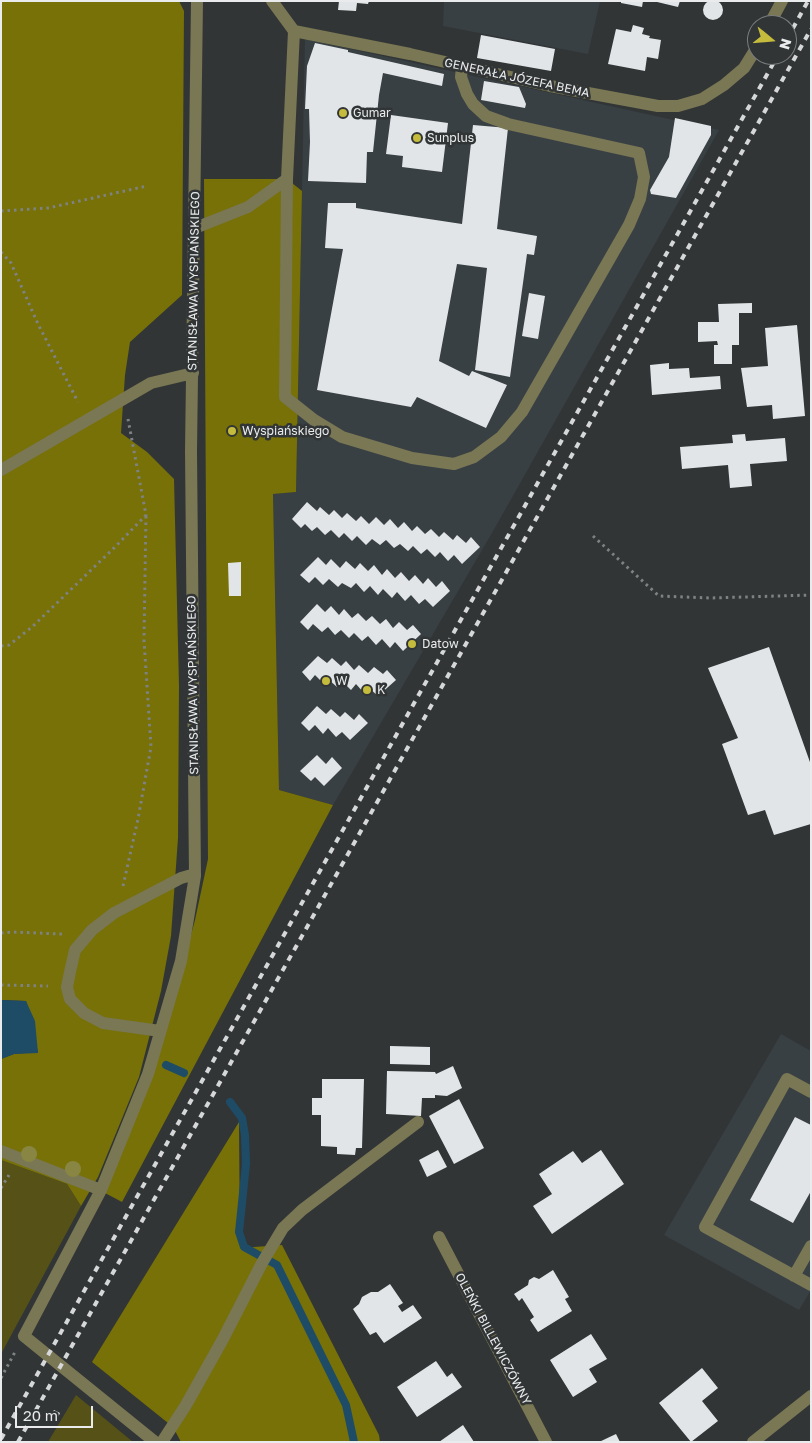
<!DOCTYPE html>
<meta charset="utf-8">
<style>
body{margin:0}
#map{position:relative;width:812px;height:1443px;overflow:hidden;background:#323536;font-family:"Golos Text",sans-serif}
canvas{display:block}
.frame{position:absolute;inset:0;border:2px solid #e9ebec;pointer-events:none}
.north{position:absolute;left:747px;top:15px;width:50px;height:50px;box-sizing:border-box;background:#323536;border:1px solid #7b7e7f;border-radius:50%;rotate:107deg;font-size:14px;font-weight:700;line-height:20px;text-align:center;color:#e9ebec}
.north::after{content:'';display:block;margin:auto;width:18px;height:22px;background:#c5bc3d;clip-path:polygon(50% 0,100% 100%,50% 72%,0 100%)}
.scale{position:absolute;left:15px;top:1406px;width:78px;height:22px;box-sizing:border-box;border:2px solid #e9ebec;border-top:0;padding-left:6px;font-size:15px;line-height:18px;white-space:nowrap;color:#e9ebec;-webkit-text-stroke:4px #323536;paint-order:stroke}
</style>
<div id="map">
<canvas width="812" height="1443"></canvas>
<div class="frame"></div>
<div class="north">N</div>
<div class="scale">20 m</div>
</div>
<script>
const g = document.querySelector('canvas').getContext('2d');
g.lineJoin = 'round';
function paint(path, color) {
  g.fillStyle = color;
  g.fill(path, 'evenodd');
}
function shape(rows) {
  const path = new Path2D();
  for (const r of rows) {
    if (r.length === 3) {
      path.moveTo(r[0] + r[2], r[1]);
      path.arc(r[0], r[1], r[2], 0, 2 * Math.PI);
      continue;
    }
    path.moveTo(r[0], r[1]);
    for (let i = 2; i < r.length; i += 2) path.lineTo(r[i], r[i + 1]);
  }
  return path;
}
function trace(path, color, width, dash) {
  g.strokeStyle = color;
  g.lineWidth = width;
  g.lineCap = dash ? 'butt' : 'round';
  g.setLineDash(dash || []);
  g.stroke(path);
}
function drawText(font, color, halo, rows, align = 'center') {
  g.font = font + ' "Golos Text",sans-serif';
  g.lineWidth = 5;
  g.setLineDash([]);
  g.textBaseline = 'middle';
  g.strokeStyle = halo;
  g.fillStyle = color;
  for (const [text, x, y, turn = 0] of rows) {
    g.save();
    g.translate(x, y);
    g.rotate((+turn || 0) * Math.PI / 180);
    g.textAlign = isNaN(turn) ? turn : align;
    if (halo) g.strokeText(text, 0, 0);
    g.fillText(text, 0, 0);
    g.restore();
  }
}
paint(shape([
 [444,1,600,1,588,54,443,26],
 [305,39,719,130,492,533,333,805,279,790,273,494,296,492],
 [781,1034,811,1051,811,1290,799,1310,664,1235]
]), '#384044');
paint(shape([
 [1,1160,67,1184,81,1206,1,1354],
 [76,1395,133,1442,48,1442]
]), '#555117');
paint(shape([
 [1,1,179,1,184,11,182,295,130,342,125,375,121,433,147,452,174,479,179,686,178,838,171,936,161,991,139,1077,98,1177,81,1206,67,1184,1,1160,1,1059,14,1054,38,1052,26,1001,1,1000],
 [204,179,287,179,302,191,296,492,273,494,279,790,333,805,122,1202,105,1193,158,1057,195,920,208,859],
 [239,1122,240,1248,282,1245,379,1435,380,1442,181,1442,173,1427,92,1362]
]), '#777107');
paint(shape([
 [1,1000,26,1001,35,1021,38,1053,14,1054,1,1059]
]), '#1e4c67');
trace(shape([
 [166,1065,184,1073],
 [230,1102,242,1118,245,1135,246,1164,239,1232,244,1247,277,1265,346,1405,354,1442]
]), '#1e4c67', 8);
paint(shape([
 [713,10,10],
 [339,1,369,1,368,4,357,3,356,11,338,10],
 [621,1,643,1,642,7,621,3],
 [653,1,680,1,678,7],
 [633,25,644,28,642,34,650,36,649,38,661,40,658,59,647,57,645,71,608,64,616,29,631,32],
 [481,35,555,49,551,71,477,58],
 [315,43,348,50,348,52,444,74,442,86,383,73,379,95,373,152,367,152,366,183,308,181,310,142,309,109,305,109,307,66],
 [484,81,519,87,526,104,525,108,481,100],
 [391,115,448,123,442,172,402,167,403,156,386,154],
 [675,118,711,126,711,135,676,198,651,194,650,190,669,157],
 [473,125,508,128,497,229,537,236,534,255,527,254,510,377,475,370,487,268,457,264,439,361,469,376,472,371,507,385,486,428,417,397,411,407,317,390,343,249,325,248,328,203,356,203,356,208,462,224],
 [529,293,545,296,538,339,522,336],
 [752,303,752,313,739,313,739,345,732,345,732,364,714,364,714,345,718,345,717,341,698,342,698,322,719,322,718,304],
 [797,325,805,416,773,419,772,405,747,407,741,368,768,366,765,328],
 [669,363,669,369,689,368,690,378,720,376,721,389,652,395,650,365],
 [745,434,746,441,785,438,787,461,750,464,752,486,730,488,728,465,682,469,680,447,733,443,732,435],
 [307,502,317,511,320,507,329,515,334,510,342,518,347,513,356,521,361,516,369,524,376,517,384,525,390,519,398,528,404,522,412,531,417,526,425,534,431,529,439,537,444,532,453,540,457,535,466,543,471,537,480,547,462,564,454,555,448,561,440,552,435,557,427,549,421,554,413,546,408,551,400,544,394,548,386,540,380,545,372,539,366,545,357,536,352,541,344,533,339,538,331,530,325,535,317,527,312,531,305,524,301,528,292,519],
 [318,557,326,565,331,559,340,568,346,561,355,569,360,563,368,571,374,565,382,575,387,569,395,578,401,572,409,581,415,575,423,584,428,578,436,587,442,581,450,591,433,607,425,599,419,604,411,595,405,601,397,592,392,598,383,589,378,595,370,586,364,592,356,583,351,588,342,583,338,587,329,579,323,585,315,577,309,583,300,575],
 [241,562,241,596,229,596,228,563],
 [317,604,325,612,331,606,339,615,344,609,352,618,358,613,366,621,372,616,380,624,386,619,393,628,399,622,407,630,413,625,421,634,403,651,395,642,390,648,382,639,376,645,368,636,362,641,354,633,349,638,341,630,335,635,328,627,322,632,313,624,308,630,300,622],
 [769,647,811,765,811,824,774,835,765,810,748,815,722,744,738,738,708,668],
 [318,656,327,663,332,658,341,666,346,661,354,670,359,665,368,673,374,667,383,674,387,670,396,680,378,696,369,688,364,693,356,684,351,690,342,681,337,687,328,679,323,683,315,675,310,681,302,672],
 [317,706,326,714,331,709,340,717,345,712,354,720,359,714,368,723,350,740,342,732,336,737,328,728,323,734,315,725,309,731,301,723],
 [317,755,326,764,332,757,342,768,324,786,315,777,311,781,300,771],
 [390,1046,430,1047,430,1065,390,1064],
 [453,1066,462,1088,447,1096,435,1095,435,1098,422,1098,421,1116,386,1114,387,1071,435,1072,436,1074],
 [322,1079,364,1079,362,1148,356,1148,355,1155,337,1154,337,1147,321,1146,321,1115,312,1115,312,1098,322,1098],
 [459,1099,484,1148,454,1164,429,1116],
 [795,1117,811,1125,811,1191,793,1223,750,1200],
 [438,1150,447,1167,427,1177,419,1160],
 [601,1150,624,1184,552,1234,533,1206,552,1194,539,1174,573,1151,582,1163],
 [553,1270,569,1297,565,1299,572,1311,538,1332,530,1320,534,1317,522,1298,519,1301,514,1294,528,1285,529,1280,534,1277,539,1279],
 [390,1284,403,1303,398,1306,402,1312,413,1305,422,1318,384,1343,376,1332,370,1335,353,1309,359,1304,362,1297,371,1292,378,1292],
 [591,1334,607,1359,589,1369,597,1382,573,1397,550,1360],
 [436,1361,447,1377,452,1373,462,1387,417,1417,397,1387],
 [702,1368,718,1388,702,1401,718,1421,691,1442,659,1403],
 [54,1410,60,1413,57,1420,50,1416],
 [463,1425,474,1442,439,1442],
 [616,1434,620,1442,599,1442]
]), '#e2e5e8');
trace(shape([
 [1,211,48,208,147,186],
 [1,252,11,263,38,324,78,402],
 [593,536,659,596,711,598,811,595],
 [1,646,9,645,32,627,115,547,146,515,128,419],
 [123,886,138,819,151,747,144,640,146,515],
 [1,933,12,932,62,934],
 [1,985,48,986],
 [1,1188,9,1175],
 [1,1378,15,1352]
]), '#7f8283', 3, [2.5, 4]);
trace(shape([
 [272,1,294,31,410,54,550,86,658,106,678,106,702,99,724,85,744,68,757,47],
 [769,25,782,1],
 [294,31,287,179,285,397,314,420,342,437,412,458,454,464,474,457,501,437,522,412,629,225,640,199,644,177,639,153,508,124,486,116,473,104,467,94,461,77,462,66],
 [195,228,248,207,287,179],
 [1,470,151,383,193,373],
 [160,1031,103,1023,84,1013,70,999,67,987,70,972,75,950,92,930,114,913,181,878,195,874],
 [811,1092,787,1079,705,1227,811,1285],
 [1,1151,101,1190],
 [439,1237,546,1442],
 [794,1276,811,1246],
 [155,1442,24,1336,101,1190,148,1074,181,961,195,876,191,451,197,1],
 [162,1442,186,1405,223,1339,262,1263,283,1228,302,1210,418,1122],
 [753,1442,811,1396]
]), '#797754', 12);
trace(shape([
 [787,39,808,1],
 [1,1439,778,55],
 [18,1442,811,29]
]), '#d5d7d8', 4, [6, 6]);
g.fillStyle = '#898644';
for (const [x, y] of [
 [29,1154],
 [73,1169]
]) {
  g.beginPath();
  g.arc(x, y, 8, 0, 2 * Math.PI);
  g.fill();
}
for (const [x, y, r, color] of [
 [343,113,5,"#c5bc3d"],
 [417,138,5,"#c5bc3d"],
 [232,431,5,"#c5bc3d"],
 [412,644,5,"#c5bc3d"],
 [326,681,5,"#c5bc3d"],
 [367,690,5,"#c5bc3d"]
]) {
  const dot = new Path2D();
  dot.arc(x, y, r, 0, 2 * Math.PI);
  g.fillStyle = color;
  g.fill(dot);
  trace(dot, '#323536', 2);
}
drawText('12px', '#e9ebec', '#323536', [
 ["GENERAŁA JÓZEFA BEMA",517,78,12],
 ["STANISŁAWA WYSPIAŃSKIEGO",194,281,-89],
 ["STANISŁAWA WYSPIAŃSKIEGO",193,685,-91],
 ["OLEŃKI BILLEWICZÓWNY",493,1339,62]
]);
drawText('12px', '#e9ebec', '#323536', [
 ["Gumar",353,113],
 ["Sunplus",427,138],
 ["Wyspiańskiego",242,431],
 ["Datow",422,644],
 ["W",336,681],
 ["K",377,690]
], 'left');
</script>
